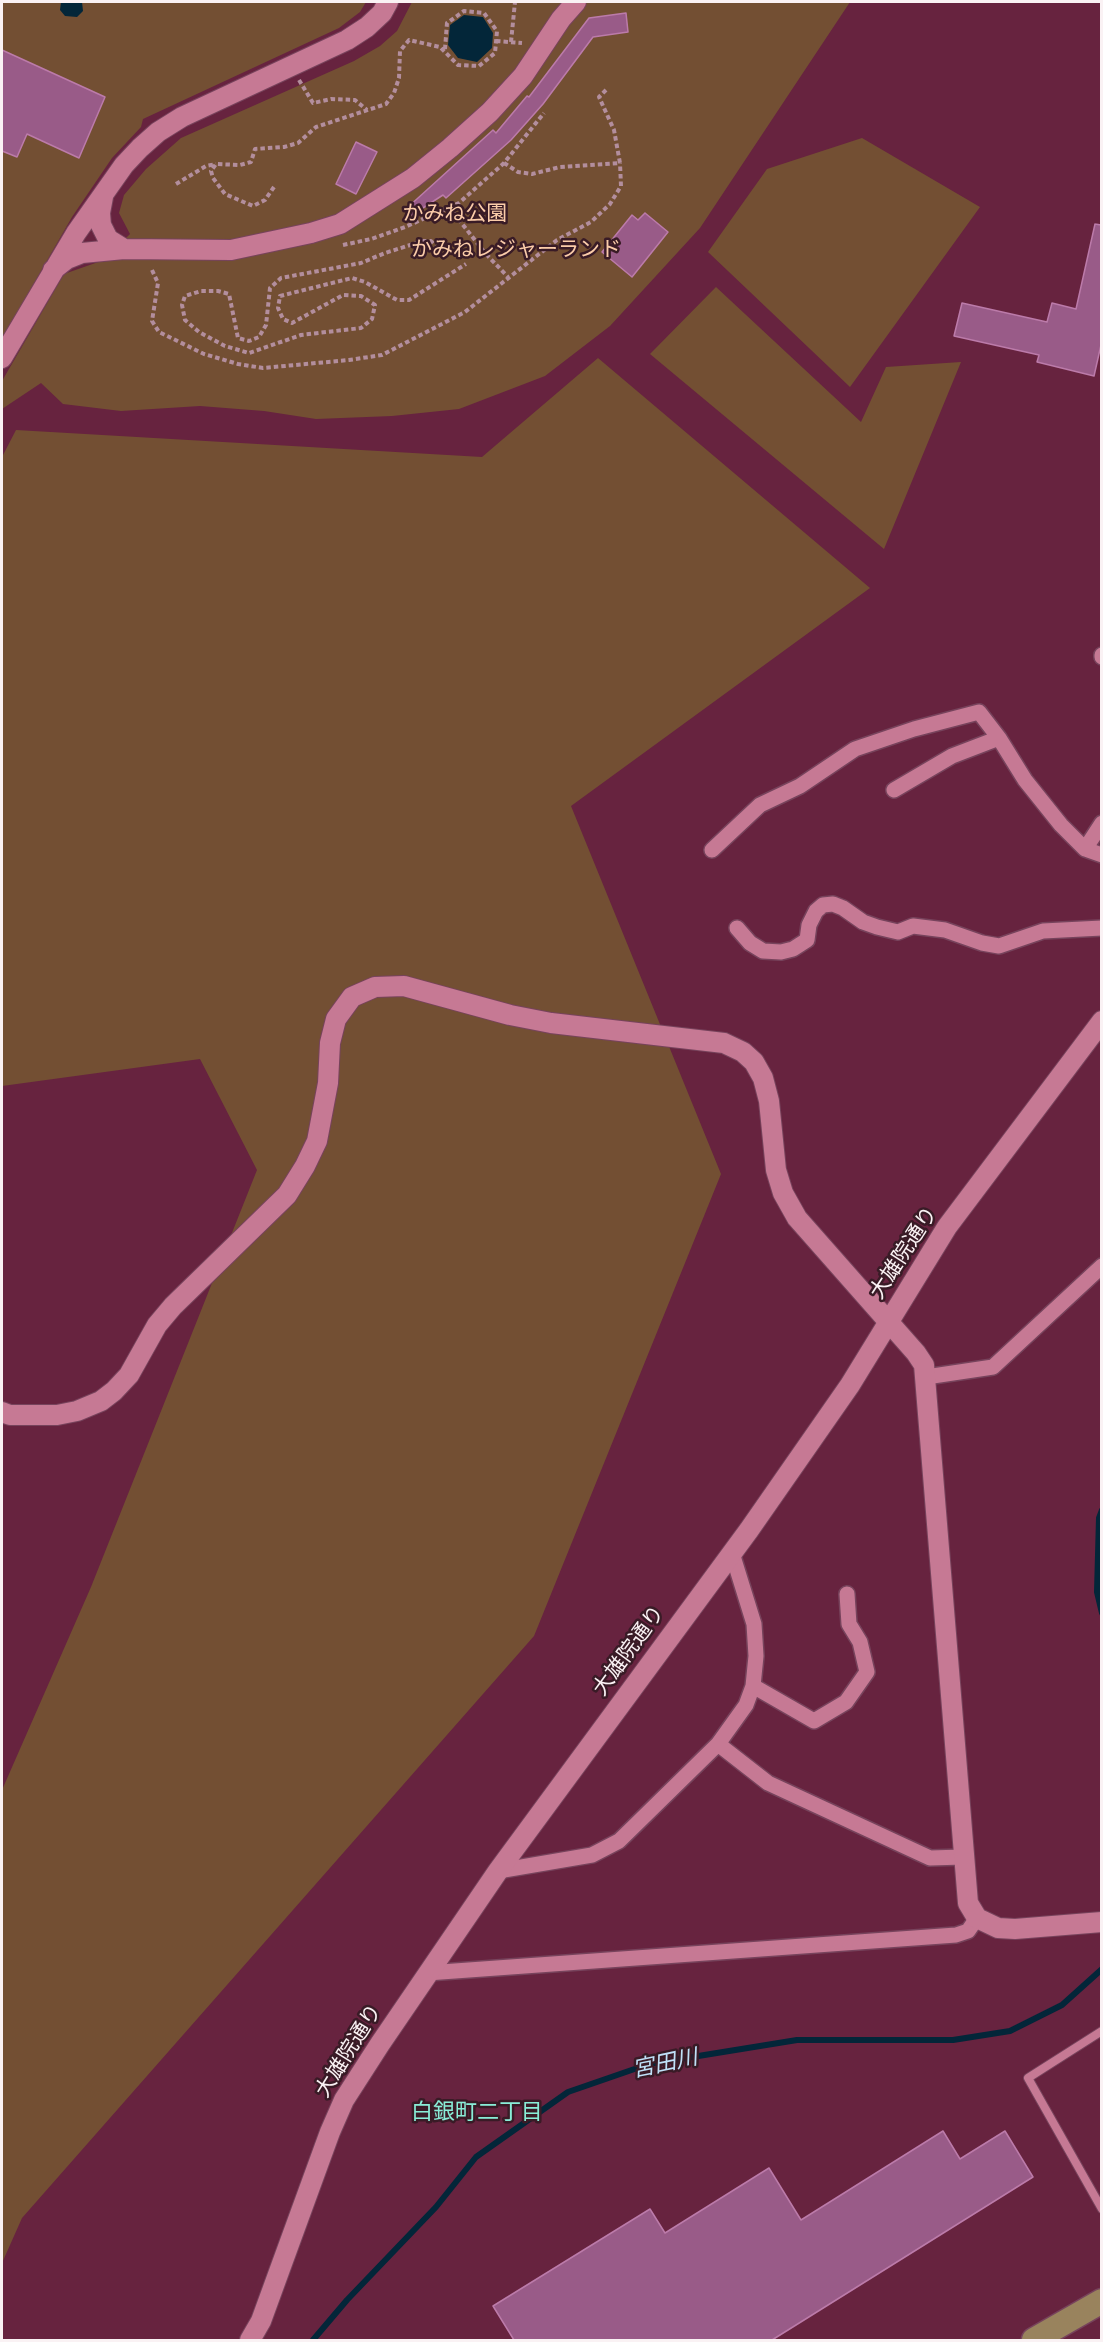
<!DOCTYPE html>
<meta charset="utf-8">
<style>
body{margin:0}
#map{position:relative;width:1103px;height:2342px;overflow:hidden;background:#67233f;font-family:"IBM Plex Sans",sans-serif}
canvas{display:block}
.frame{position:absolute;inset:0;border:3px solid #faf2f4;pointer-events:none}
</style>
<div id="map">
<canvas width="1103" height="2342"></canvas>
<div class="frame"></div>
</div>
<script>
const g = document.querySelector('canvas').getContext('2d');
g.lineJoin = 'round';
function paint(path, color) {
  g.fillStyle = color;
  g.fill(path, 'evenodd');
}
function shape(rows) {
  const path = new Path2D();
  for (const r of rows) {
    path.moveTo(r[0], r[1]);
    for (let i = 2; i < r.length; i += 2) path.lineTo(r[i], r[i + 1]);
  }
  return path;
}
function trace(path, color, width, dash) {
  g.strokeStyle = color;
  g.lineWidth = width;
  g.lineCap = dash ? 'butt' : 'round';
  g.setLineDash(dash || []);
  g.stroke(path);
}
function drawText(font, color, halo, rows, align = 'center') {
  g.font = font + ' "IBM Plex Sans","Noto Sans JP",sans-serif';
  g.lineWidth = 5;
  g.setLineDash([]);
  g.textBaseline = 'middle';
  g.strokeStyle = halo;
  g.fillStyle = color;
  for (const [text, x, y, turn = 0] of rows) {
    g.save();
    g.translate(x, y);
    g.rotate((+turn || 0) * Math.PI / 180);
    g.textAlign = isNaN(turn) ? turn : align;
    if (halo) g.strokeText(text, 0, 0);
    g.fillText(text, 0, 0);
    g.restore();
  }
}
paint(shape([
 [2,2,366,2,360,12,339,28,143,119,141,127,112,158,72,217,2,339],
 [412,2,850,2,700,228,610,326,545,376,459,409,392,416,316,419,264,411,200,406,121,411,63,404,41,383,2,409,2,381,64,274,104,260,130,234,119,213,124,195,146,169,181,138,354,61,380,46,397,31],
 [862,138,980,207,850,387,708,252,767,169],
 [716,287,861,422,886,367,961,362,884,549,650,354],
 [598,358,870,588,571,806,721,1174,534,1636,22,2218,2,2263,2,1790,91,1587,257,1170,200,1059,2,1086,2,457,16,430,482,457]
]), '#734f33');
paint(shape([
 [61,2,82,2,83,11,77,17,65,16,60,10],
 [464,15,483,17,493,33,492,48,477,62,458,58,448,45,450,25]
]), '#032639');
trace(shape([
 [1102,1510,1099,1518,1097,1592,1102,1613],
 [313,2340,347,2300,436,2207,476,2157,568,2092,649,2064,797,2040,953,2040,1010,2031,1062,2005,1102,1969]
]), '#032639', 6);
const building = shape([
 [626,13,628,32,593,37,543,104,511,140,446,198,443,195,412,215,407,208,493,130,496,133,527,96,529,97,589,18,626,13],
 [2,50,105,97,79,158,27,134,17,157,2,151,2,50],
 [356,142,377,152,356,194,336,184,356,142],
 [645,213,668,232,632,277,602,252,632,215,638,220,645,213],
 [1095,224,1101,225,1101,345,1094,376,1037,362,1039,355,954,336,962,303,1047,322,1052,303,1076,309,1095,224],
 [943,2131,960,2159,1005,2131,1033,2177,772,2340,514,2340,493,2306,650,2209,665,2233,769,2168,801,2220,943,2131]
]);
paint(building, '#995b88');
trace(building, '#bc7baa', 1.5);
const service = shape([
 [1102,2031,1028,2078,1102,2209]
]);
const minor = shape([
 [1102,655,1102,657],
 [894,790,952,756,999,738],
 [1085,849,1102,823],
 [712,850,760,805,800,786,855,749,914,729,979,712,999,738,1025,780,1061,825,1085,849,1102,855],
 [737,928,750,943,763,951,781,952,793,949,807,940,809,925,816,911,823,905,833,904,843,908,863,922,877,927,898,932,913,926,945,930,982,943,999,946,1043,931,1102,928],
 [926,1377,993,1367,1102,1266],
 [753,1686,814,1721,846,1702,867,1672,860,1642,849,1624,847,1594],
 [718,1744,768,1783,930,1858,963,1857],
 [498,1871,592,1855,619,1841,718,1744,746,1705,753,1686,756,1656,754,1624,732,1553],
 [427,1973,956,1935,968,1931,977,1918]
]);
const tertiary = shape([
 [103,197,100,213,101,225,108,239,124,249],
 [53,270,67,259,82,253,124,249,231,250,311,233,340,224,413,178,450,148,490,112,523,76,561,19,576,2],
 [2,358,76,233,124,165,140,148,158,132,182,117,347,40,367,27,382,13,388,2],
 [2,1412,10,1415,57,1415,77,1411,101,1401,114,1391,129,1375,157,1325,173,1306,287,1195,305,1166,317,1141,328,1083,330,1043,336,1019,352,997,375,987,404,986,510,1015,551,1023,724,1043,743,1052,754,1062,763,1078,769,1101,776,1170,783,1193,797,1218,916,1353,924,1365,968,1903,977,1918,998,1928,1015,1929,1102,1922],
 [250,2340,261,2321,330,2132,344,2100,380,2044,498,1871,749,1530,850,1385,947,1227,1102,1021]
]);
const primary = shape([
 [1034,2340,1102,2301]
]);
trace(service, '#77435c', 10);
trace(minor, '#77435c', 18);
trace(tertiary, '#77435c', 22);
trace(primary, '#77435c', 27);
trace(shape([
 [496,41,522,43],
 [511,42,515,2],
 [299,80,313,103,331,99,355,100,367,110],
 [504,163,518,172,532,174,560,167,620,163,614,130,599,97,607,89],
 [176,184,206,166,216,164],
 [274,187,265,200,253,206,225,194,213,178,211,171,216,164,240,165,251,162,255,149,284,147,298,143,316,127,386,104,394,93,399,78,400,51,409,40,440,47,458,65,479,66,495,53,497,31,484,13,464,11,447,23,445,49],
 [449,207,485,253,508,277],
 [343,245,371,239,405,227,459,203,504,163,544,113],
 [438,249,431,241,423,241,385,253,361,263,281,278,270,288,266,325,259,337,249,341,238,338,229,294,218,291,201,291,185,296,182,305,185,320,199,332,225,346,249,353,301,335,361,328,372,319,375,305,361,296,343,295,292,323,283,319,278,308,280,296,352,278,365,282,397,300,409,300,466,264],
 [152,270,158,283,152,321,159,332,204,354,238,364,263,368,349,360,382,355,465,312,557,240,591,222,610,204,621,186,620,163]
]), '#b38e9d', 4, [4.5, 3]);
trace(service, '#c67994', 8);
trace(minor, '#c67994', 15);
trace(tertiary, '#c67994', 20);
trace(primary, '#99835d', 24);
drawText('21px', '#fbcca9', '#391b26', [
 ["かみね公園",455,214],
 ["かみねレジャーランド",516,250]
]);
drawText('21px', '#faf2f4', '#391b26', [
 ["大雄院通り",904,1253,-57],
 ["大雄院通り",629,1651,-54],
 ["大雄院通り",349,2051,-58]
]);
drawText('italic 22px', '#c0e1f8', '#391b26', [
 ["宮田川",665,2064,-12]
]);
drawText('22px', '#89edd7', '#391b26', [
 ["白銀町二丁目",477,2113]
]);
</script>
